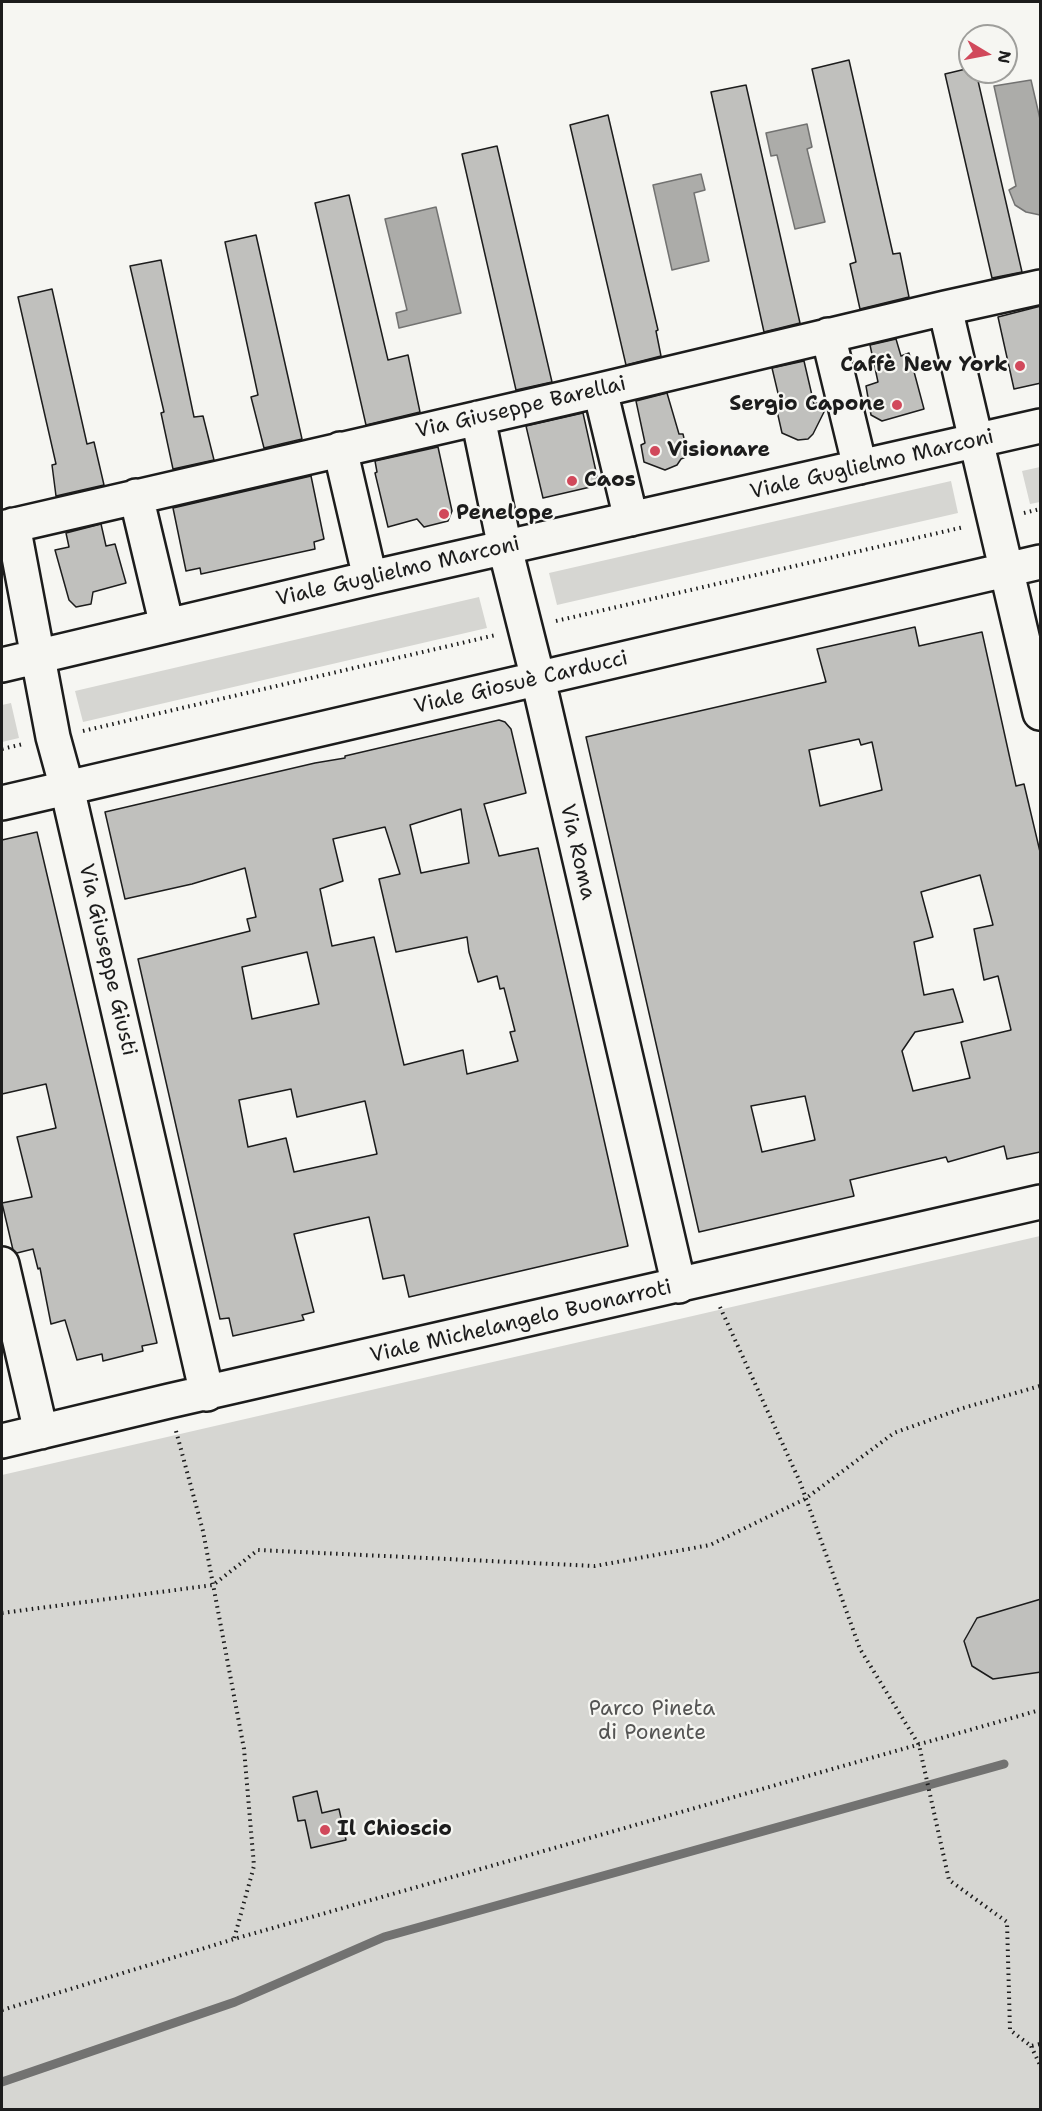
<!DOCTYPE html>
<meta charset="utf-8">
<style>
body{margin:0}
#map{position:relative;width:1042px;height:2111px;overflow:hidden;background:#f6f6f2;font-family:"Shantell Sans",sans-serif}
canvas{display:block}
.frame{position:absolute;inset:0;border:3px solid #1c1c1c;pointer-events:none}
.north{position:absolute;left:958px;top:24px;width:60px;height:60px;box-sizing:border-box;background:#f6f6f2;border:2px solid #9f9f9c;border-radius:50%;rotate:100deg;font-size:16px;font-weight:700;line-height:24px;text-align:center;color:#1c1c1c}
.north::after{content:'';display:block;margin:auto;width:21px;height:27px;background:#d1495b;clip-path:polygon(50% 0,100% 100%,50% 72%,0 100%)}
</style>
<div id="map">
<canvas width="1042" height="2111"></canvas>
<div class="frame"></div>
<div class="north">N</div>
</div>
<script>
const g = document.querySelector('canvas').getContext('2d');
g.lineJoin = 'round';
function paint(path, color) {
  g.fillStyle = color;
  g.fill(path, 'evenodd');
}
function shape(rows) {
  const path = new Path2D();
  for (const r of rows) {
    path.moveTo(r[0], r[1]);
    for (let i = 2; i < r.length; i += 2) path.lineTo(r[i], r[i + 1]);
  }
  return path;
}
function trace(path, color, width, dash) {
  g.strokeStyle = color;
  g.lineWidth = width;
  g.lineCap = dash ? 'butt' : 'round';
  g.setLineDash(dash || []);
  g.stroke(path);
}
function drawText(font, color, halo, rows, align = 'center') {
  g.font = font + ' "Shantell Sans",sans-serif';
  g.lineWidth = 4.5;
  g.setLineDash([]);
  g.textBaseline = 'middle';
  g.strokeStyle = halo;
  g.fillStyle = color;
  for (const [text, x, y, turn = 0] of rows) {
    g.save();
    g.translate(x, y);
    g.rotate((+turn || 0) * Math.PI / 180);
    g.textAlign = isNaN(turn) ? turn : align;
    if (halo) g.strokeText(text, 0, 0);
    g.fillText(text, 0, 0);
    g.restore();
  }
}
paint(shape([
 [1040,467,1040,502,1030,504,1022,471],
 [951,481,958,513,557,605,549,573],
 [479,597,487,628,83,722,75,691],
 [11,703,19,738,2,742,2,705],
 [1040,1236,1040,2109,2,2109,2,1475]
]), '#d6d6d2');
const water = shape([
 [1031,80,1040,119,1040,215,1026,212,1015,205,1009,190,1016,186,994,86,1031,80],
 [807,124,812,147,807,149,825,222,795,229,777,155,771,156,766,133,807,124],
 [701,174,705,190,694,193,709,261,672,270,653,185,701,174],
 [436,207,461,313,399,328,396,313,407,310,385,219,436,207]
]);
paint(water, '#acaca9');
trace(water, '#727271', 1.5);
trace(shape([
 [2,2082,235,2002,384,1937,1004,1764]
]), '#727271', 9);
const building = shape([
 [849,60,893,254,900,253,909,297,860,309,850,264,856,262,812,69,849,60],
 [970,68,970,72,976,72,1022,272,992,278,945,74,970,68],
 [746,85,800,323,764,332,711,92,746,85],
 [608,115,658,330,656,331,661,356,626,365,570,125,608,115],
 [497,146,552,382,516,390,462,154,497,146],
 [349,195,388,360,408,355,420,412,366,425,315,203,349,195],
 [256,235,302,439,264,448,251,397,258,395,225,242,256,235],
 [161,260,194,417,203,416,214,460,173,469,161,413,164,412,130,266,161,260],
 [52,289,87,444,94,442,104,485,56,496,52,465,56,464,18,297,52,289],
 [1041,306,1041,383,1014,389,998,317,1041,306],
 [896,339,901,356,909,353,924,409,882,421,871,415,866,386,878,382,870,345,896,339],
 [804,361,814,404,825,401,826,408,813,434,808,439,798,440,782,433,777,411,782,410,772,368,804,361],
 [667,393,679,434,683,434,688,456,681,459,677,465,665,470,644,462,641,445,645,443,636,401,667,393],
 [583,413,599,485,543,498,526,426,583,413],
 [438,447,452,511,448,521,424,527,417,519,388,527,375,473,377,472,375,461,438,447],
 [311,476,324,539,314,542,315,549,201,574,200,568,186,571,173,508,311,476],
 [101,524,106,546,115,544,126,583,93,592,91,604,76,607,69,600,55,550,69,547,66,533,101,524],
 [915,627,919,646,982,632,1016,786,1024,784,1041,856,1040,1152,1007,1159,1004,1146,948,1162,946,1157,850,1180,854,1196,699,1232,586,737,826,682,817,649,915,627],
 [859,739,861,745,872,742,882,790,820,806,809,750,859,739],
 [980,875,993,925,974,929,984,980,998,976,1011,1030,961,1042,970,1078,913,1091,902,1051,915,1032,963,1022,953,989,924,995,914,942,933,937,921,892,980,875],
 [805,1096,815,1140,762,1152,751,1106,805,1096],
 [499,720,505,722,511,729,526,793,484,804,499,856,538,848,628,1246,409,1297,404,1275,383,1279,369,1217,333,1225,294,1234,314,1312,302,1315,304,1320,233,1336,229,1318,220,1319,138,959,250,931,247,919,256,917,245,868,192,884,125,899,105,812,315,763,345,758,345,756,499,720],
 [461,809,469,863,421,873,410,825,461,809],
 [385,827,400,874,379,879,396,952,467,937,469,952,478,982,497,976,500,989,504,988,515,1031,510,1032,518,1061,467,1074,463,1050,404,1065,374,937,332,946,320,889,343,881,333,839,385,827],
 [307,952,319,1004,252,1019,242,967,307,952],
 [291,1089,297,1117,365,1101,377,1154,294,1172,286,1138,248,1147,239,1100,291,1089],
 [37,832,157,1343,142,1346,143,1351,103,1361,102,1354,77,1360,65,1320,51,1324,40,1268,38,1269,33,1249,17,1253,13,1250,2,1203,32,1197,17,1137,56,1128,46,1084,2,1094,2,840,37,832],
 [1041,1599,1041,1672,993,1679,972,1666,964,1641,977,1618,1041,1599],
 [317,1791,322,1813,339,1809,346,1840,311,1848,305,1820,298,1821,293,1797,317,1791]
]);
paint(building, '#c0c0bd');
trace(building, '#1c1c1c', 1.5);
const minor = shape([
 [945,308,1040,713],
 [828,335,860,467],
 [600,390,631,519],
 [478,418,505,548,538,679,679,1286],
 [340,449,370,578],
 [136,496,167,626],
 [13,525,53,737,67,788,207,1394],
 [2,528,600,390,945,308,1040,287],
 [2,665,370,578,1040,426],
 [2,803,1040,562],
 [2,1264,41,1432],
 [2,1441,169,1401,1040,1202]
]);
trace(minor, '#1c1c1c', 38);
trace(shape([
 [1024,513,1040,509],
 [556,621,964,527],
 [83,731,496,635],
 [2,749,23,744],
 [720,1307,800,1482,860,1649,919,1745,949,1880,1007,1922,1010,2030,1031,2046,1040,2044],
 [176,1431,203,1531,244,1749,254,1866,234,1939],
 [2,1613,213,1585,258,1550,595,1566,710,1545,805,1499,894,1433,963,1408,1040,1386],
 [2,2010,234,1939,1040,1710],
 [1031,2046,1040,2065]
]), '#1c1c1c', 4, [1.5, 4.5]);
trace(minor, '#f6f6f2', 33);
for (const [x, y, r, color] of [
 [1020,366,6,"#d1495b"],
 [897,405,6,"#d1495b"],
 [655,451,6,"#d1495b"],
 [572,481,6,"#d1495b"],
 [444,514,6,"#d1495b"],
 [325,1830,6,"#d1495b"]
]) {
  const dot = new Path2D();
  dot.arc(x, y, r, 0, 2 * Math.PI);
  g.fillStyle = color;
  g.fill(dot);
  trace(dot, '#f6f6f2', 2);
}
drawText('bold 21px', '#1c1c1c', '#f6f6f2', [
 ["Caffè New York",1008,366,"right"],
 ["Sergio Capone",885,405,"right"],
 ["Visionare",667,451],
 ["Caos",584,481],
 ["Penelope",456,514],
 ["Il Chioscio",337,1830]
], 'left');
drawText('21px', '#1c1c1c', '#f6f6f2', [
 ["Via Giuseppe Barellai",521,408,-13],
 ["Viale Guglielmo Marconi",872,465,-13],
 ["Viale Guglielmo Marconi",398,572,-13],
 ["Viale Giosuè Carducci",521,683,-13],
 ["Via Roma",577,852,77],
 ["Via Giuseppe Giusti",107,960,77],
 ["Viale Michelangelo Buonarroti",521,1322,-13]
]);
drawText('21px', '#545453', '#f6f6f2', [
 ["Parco Pineta",652,1710],
 ["di Ponente",652,1734]
]);
</script>
